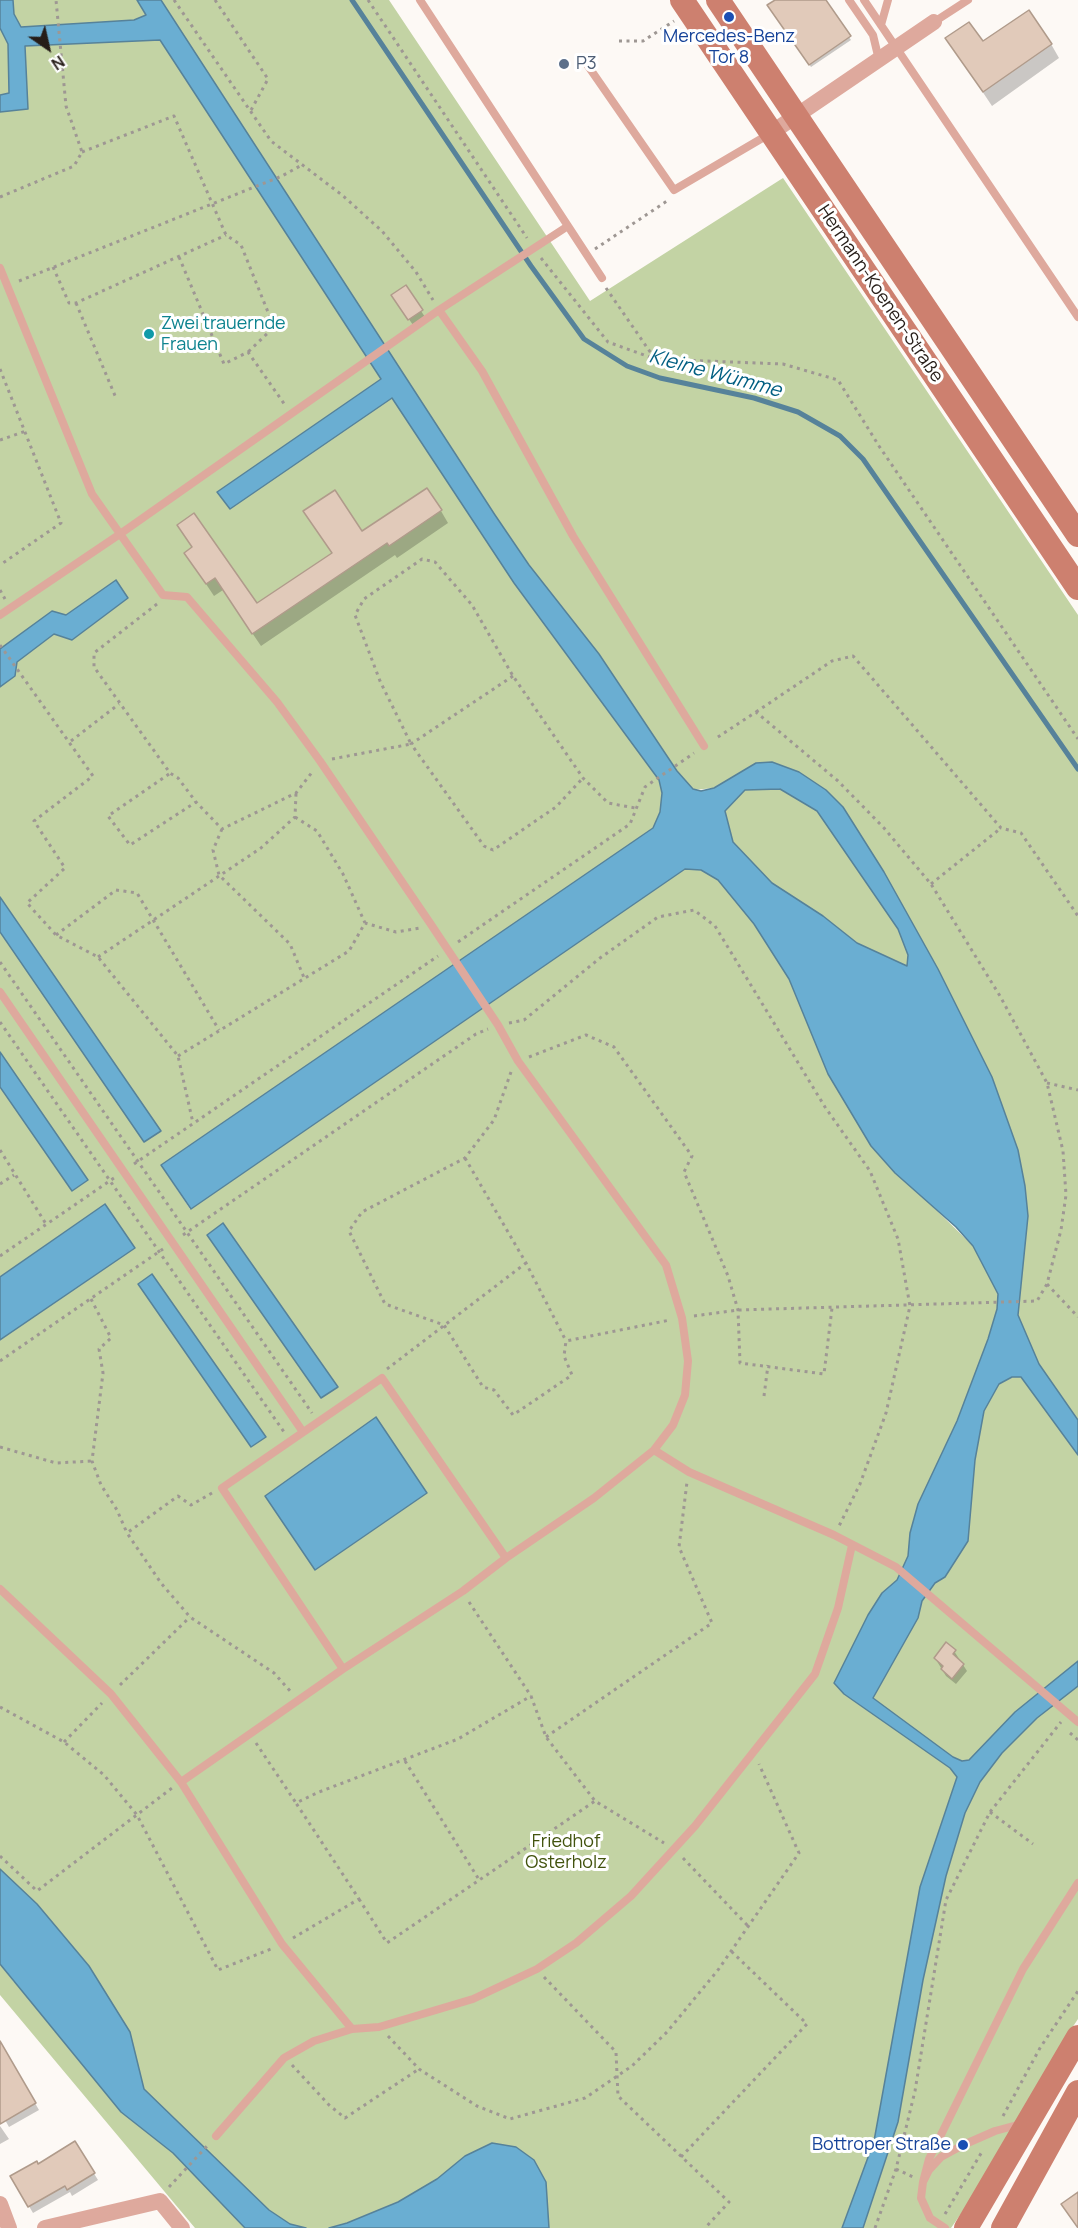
<!DOCTYPE html>
<meta charset="utf-8">
<style>
body{margin:0}
#map{position:relative;width:1078px;height:2228px;overflow:hidden;background:#fdf9f5;font-family:Manrope,sans-serif}
canvas{display:block}
.north{position:absolute;left:18px;top:18px;width:60px;height:60px;-webkit-text-stroke:4px #fff;paint-order:stroke;rotate:146deg;font-size:16px;font-weight:700;line-height:24px;text-align:center;color:#261d18}
.north::after{content:'';display:block;margin:auto;width:21px;height:27px;background:#261d18;clip-path:polygon(50% 0,100% 100%,50% 72%,0 100%)}
</style>
<div id="map">
<canvas width="1078" height="2228"></canvas>
<div class="north">N</div>
</div>
<script>
const g = document.querySelector('canvas').getContext('2d');
g.lineJoin = 'round';
function paint(path, color) {
  g.fillStyle = color;
  g.fill(path, 'evenodd');
}
function shape(rows) {
  const path = new Path2D();
  for (const r of rows) {
    path.moveTo(r[0], r[1]);
    for (let i = 2; i < r.length; i += 2) path.lineTo(r[i], r[i + 1]);
  }
  return path;
}
function trace(path, color, width, dash) {
  g.strokeStyle = color;
  g.lineWidth = width;
  g.lineCap = dash ? 'butt' : 'round';
  g.setLineDash(dash || []);
  g.stroke(path);
}
function drawText(font, color, halo, rows, align = 'center') {
  g.font = font + ' Manrope,sans-serif';
  g.lineWidth = 6;
  g.setLineDash([]);
  g.textBaseline = 'middle';
  g.strokeStyle = halo;
  g.fillStyle = color;
  for (const [text, x, y, turn = 0] of rows) {
    g.save();
    g.translate(x, y);
    g.rotate((+turn || 0) * Math.PI / 180);
    g.textAlign = isNaN(turn) ? turn : align;
    if (halo) g.strokeText(text, 0, 0);
    g.fillText(text, 0, 0);
    g.restore();
  }
}
paint(shape([
 [0,0,389,0,590,301,783,178,1078,615,1078,2019,1058,2049,976,2192,951,2228,195,2228,0,1995,0,1964,14,1982,37,1904,0,1869,0,1340,135,1248,105,1204,0,1277],
 [756,763,843,807,1025,1186,998,1294,973,1246,871,1146,828,1074,789,979,754,924,718,880,701,870,685,869,190,1209,161,1165,653,828,660,812,662,793,714,788],
 [780,789,817,811,898,929,909,955,908,967,857,943,823,916,772,883,733,842,725,811,745,790]
]), '#c3d3a4');
const water = shape([
 [0,0,13,0,14,14,21,27,134,20,146,15,137,0,161,0,495,515,529,565,599,654,677,771,693,789,701,791,714,788,756,763,772,762,799,772,826,790,843,807,884,872,938,969,992,1077,1018,1150,1025,1186,1028,1216,1018,1315,1039,1364,1078,1420,1078,1455,1021,1377,1012,1377,999,1384,984,1411,975,1460,968,1541,945,1577,935,1583,922,1601,918,1618,873,1698,953,1757,962,1761,969,1760,1015,1712,1078,1661,1078,1686,1037,1718,1002,1753,980,1782,965,1813,946,1876,923,1980,898,2122,863,2228,842,2228,874,2141,920,1887,957,1777,950,1768,844,1694,834,1683,868,1615,882,1593,897,1580,908,1556,910,1533,918,1504,957,1421,988,1339,997,1309,998,1294,973,1246,956,1227,895,1173,871,1146,828,1074,789,979,754,924,718,880,701,870,685,869,191,1209,161,1165,653,828,660,812,662,793,659,780,514,583,392,398,230,509,217,492,381,379,160,40,25,46,28,109,0,112,0,95,9,93,8,44,0,28,0,0],
 [780,789,817,811,898,929,908,955,907,966,857,943,823,916,772,883,733,842,725,811,745,790,780,789],
 [116,580,128,598,72,640,54,634,17,662,15,676,0,687,0,649,52,611,66,615,116,580],
 [0,897,161,1131,144,1142,0,932,0,897],
 [0,1052,88,1180,72,1191,0,1087,0,1052],
 [105,1204,135,1248,0,1340,0,1277,105,1204],
 [223,1223,338,1387,321,1398,207,1235,223,1223],
 [152,1274,266,1437,251,1447,138,1284,152,1274],
 [376,1417,427,1493,315,1570,265,1496,376,1417],
 [0,1869,37,1904,89,1966,130,2032,144,2089,269,2210,290,2224,306,2228,245,2228,173,2153,121,2112,0,1964,0,1869],
 [492,2143,516,2147,534,2160,546,2182,549,2228,329,2228,347,2223,398,2202,437,2179,465,2156,492,2143]
]);
paint(water, '#6aaed2');
trace(water, '#56829a', 1.5);
paint(shape([
 [778,0,824,0,851,40,811,67,769,6],
 [982,43,1051,44,1059,58,992,106,956,52],
 [397,302,421,311,425,317,413,325],
 [441,511,448,523,397,558,395,555,261,646,223,590,214,596,186,554,257,605,333,554,313,524,362,533],
 [954,1651,967,1671,956,1684,946,1676,935,1658],
 [0,2043,39,2110,9,2127,0,2111],
 [0,2126,9,2139,0,2144],
 [75,2143,98,2180,72,2196,70,2192,33,2213,12,2177,38,2166]
]), '#0003');
trace(shape([
 [352,0,531,266,584,339,627,366,660,378,754,398,798,412,840,436,863,459,1078,769]
]), '#56829a', 5);
const building = shape([
 [775,0,826,0,851,36,809,65,767,5,775,0],
 [1029,10,1052,44,983,92,945,38,969,22,983,41,1029,10],
 [406,285,423,310,408,320,391,295,406,285],
 [427,488,442,510,389,546,387,543,252,634,215,578,206,584,184,553,192,547,177,525,194,513,257,603,332,553,303,511,335,490,362,531,427,488],
 [946,1642,956,1650,953,1654,964,1664,952,1679,941,1669,943,1666,934,1658,946,1642],
 [0,2041,36,2103,0,2124,0,2041],
 [75,2141,95,2173,67,2190,65,2186,28,2207,10,2176,37,2161,38,2164,75,2141],
 [1078,2192,1078,2228,1061,2204,1078,2192]
]);
paint(building, '#e1caba');
trace(building, '#b09b8b', 1.5);
trace(shape([
 [174,0,271,141,342,195,382,231,416,272,433,300],
 [215,0,268,79,250,112],
 [368,0,527,238],
 [619,41,643,41,674,21],
 [82,152,174,116,226,235,241,245,274,327,248,352],
 [0,197,74,166,82,152,66,106,56,0],
 [595,249,667,201],
 [179,257,224,364,248,352,285,405],
 [541,258,608,342,655,359,783,364,838,380,879,446,1078,739],
 [53,267,69,303,76,303,226,235],
 [19,281,282,176,300,166],
 [606,288,655,359],
 [76,303,116,398],
 [0,369,61,523,0,565],
 [0,440,26,431],
 [0,590,5,599],
 [157,604,94,653,94,667,170,773,178,778,196,802,222,829,296,793,313,771],
 [0,645,93,776,34,821,65,868,27,903,56,935,98,957,178,1056,193,1123],
 [513,676,411,744,484,846,493,850,556,807,583,778],
 [756,712,832,661,853,656,1001,828,1021,833,1078,916],
 [71,741,119,704],
 [332,759,411,744,380,681,355,615,364,599,422,559,435,562,472,605,513,676,583,778,608,803,635,808],
 [169,774,108,816,130,845,196,802],
 [295,817,317,831,343,874,365,923],
 [222,829,213,850,219,875,290,944,305,980],
 [931,884,1001,828],
 [56,935,116,890,137,893,219,1030],
 [458,942,630,824,645,787,694,753],
 [98,957,261,848,295,817,296,793],
 [0,962,312,1413],
 [0,1022,284,1432],
 [509,1023,524,1020,600,958,658,917,694,910,715,926,825,1107,870,1171,898,1239,910,1306,886,1413,860,1484,839,1526],
 [178,1056,349,951,365,923,396,932,420,928],
 [529,1057,586,1035,614,1047,692,1156,684,1172,728,1276,738,1310,740,1363,824,1374,832,1308],
 [511,1072,494,1120,465,1158,362,1212,349,1231,385,1304,444,1325,483,1387,494,1390,513,1415,572,1375,564,1356,566,1341,670,1320],
 [1047,1083,1078,1090],
 [0,1150,46,1224],
 [465,1158,526,1263,566,1341],
 [134,1164,438,956],
 [0,1184,14,1175],
 [183,1235,476,1034,488,1029],
 [0,1256,114,1178],
 [1047,1284,1078,1317],
 [91,1299,111,1338,99,1349,103,1373,92,1461,101,1485,117,1510,127,1533],
 [694,1316,738,1310,1037,1301,1047,1284,1061,1230,1066,1195,1063,1151,1047,1083,1000,996,931,884,884,828,838,781,756,712,715,739],
 [0,1361,163,1249],
 [387,1369,526,1263],
 [764,1396,768,1365],
 [0,1447,56,1463,92,1461],
 [212,1493,191,1505,178,1496,127,1533,161,1583,190,1617,274,1673,291,1692],
 [469,1602,531,1696,546,1737,595,1801,664,1843],
 [120,1685,190,1617],
 [0,1707,64,1742,104,1775,137,1815,218,1970,271,1949],
 [1070,1733,1078,1740],
 [546,1737,712,1623,679,1547,687,1482],
 [64,1742,102,1703],
 [256,1743,296,1803],
 [405,1761,478,1878],
 [990,1812,1033,1844],
 [0,1856,37,1891,172,1788],
 [683,1858,748,1926],
 [359,1899,387,1943,595,1801],
 [293,1938,359,1899,296,1803,319,1792,458,1739,531,1696],
 [544,1977,616,2052,618,2096,729,2202,705,2228],
 [388,2036,419,2069,477,2106,510,2119,585,2098,632,2066,667,2032,718,1970,799,1853,759,1764],
 [292,2065,329,2105,345,2118,419,2069],
 [1003,2116,1040,2048,1078,1991],
 [681,2157,807,2024,731,1951],
 [896,2169,913,2177],
 [169,2187,209,2144],
 [945,2214,983,2150],
 [875,2228,896,2169,915,2091,946,1900,990,1812,1061,1722]
]), '#9e9793', 3, [3, 4.5]);
trace(shape([
 [420,0,602,278],
 [849,0,873,35,879,60],
 [864,0,1078,317],
 [934,22,968,0],
 [881,25,888,0],
 [586,63,674,190,771,133],
 [0,268,92,494,163,595,187,597,277,702,320,761,430,923,498,1025,518,1061,666,1265,682,1318,688,1361,685,1395,673,1425,654,1450,594,1498,506,1558],
 [439,310,482,371,573,536,704,746],
 [0,615,120,534,439,310,568,226],
 [0,992,303,1432],
 [654,1450,689,1472,834,1535,896,1567,1078,1722],
 [0,1589,111,1694,181,1782,282,1944,352,2029],
 [181,1782,343,1669,463,1591,506,1558,382,1378,222,1488,343,1669],
 [216,2136,284,2058,314,2041,352,2029,379,2027,473,1999,537,1969,576,1943,631,1896,695,1826,815,1674,838,1608,852,1545],
 [923,2182,929,2159,1023,1969,1078,1883],
 [945,2228,930,2218,921,2198,923,2182,929,2170,941,2157,963,2145,995,2131,1021,2124]
]), '#dea99d', 8);
trace(shape([
 [771,133,934,22],
 [0,2204,9,2228],
 [45,2228,160,2201,182,2228]
]), '#dea99d', 16);
trace(shape([
 [682,0,1078,588],
 [718,0,1078,535],
 [966,2228,1078,2037],
 [1003,2228,1078,2092]
]), '#cd806f', 24);
for (const [x, y, r, color] of [
 [729,17,6,"#1a4fb4"],
 [564,64,6,"#5c6f8a"],
 [149,334,6,"#0f9aa8"],
 [963,2145,6,"#1a4fb4"]
]) {
  const dot = new Path2D();
  dot.arc(x, y, r, 0, 2 * Math.PI);
  g.fillStyle = color;
  g.fill(dot);
  trace(dot, '#fff', 2);
}
drawText('18px', '#164399', '#fff', [
 ["Mercedes-Benz",729,37],
 ["Tor 8",729,58],
 ["Bottroper Straße",951,2145,"right"]
]);
drawText('18px', '#4e5e75', '#fff', [
 ["P3",576,64]
], 'left');
drawText('18px', '#261d18', '#fff', [
 ["Hermann-Koenen-Straße",880,294,56]
]);
drawText('18px', '#0d838f', '#fff', [
 ["Zwei trauernde",161,324],
 ["Frauen",161,345]
], 'left');
drawText('18px', '#42530e', '#fff', [
 ["Friedhof",566,1842],
 ["Osterholz",566,1863]
]);
drawText('italic 20px', '#025f82', '#fff', [
 ["Kleine Wümme",715,374,15]
]);
</script>
